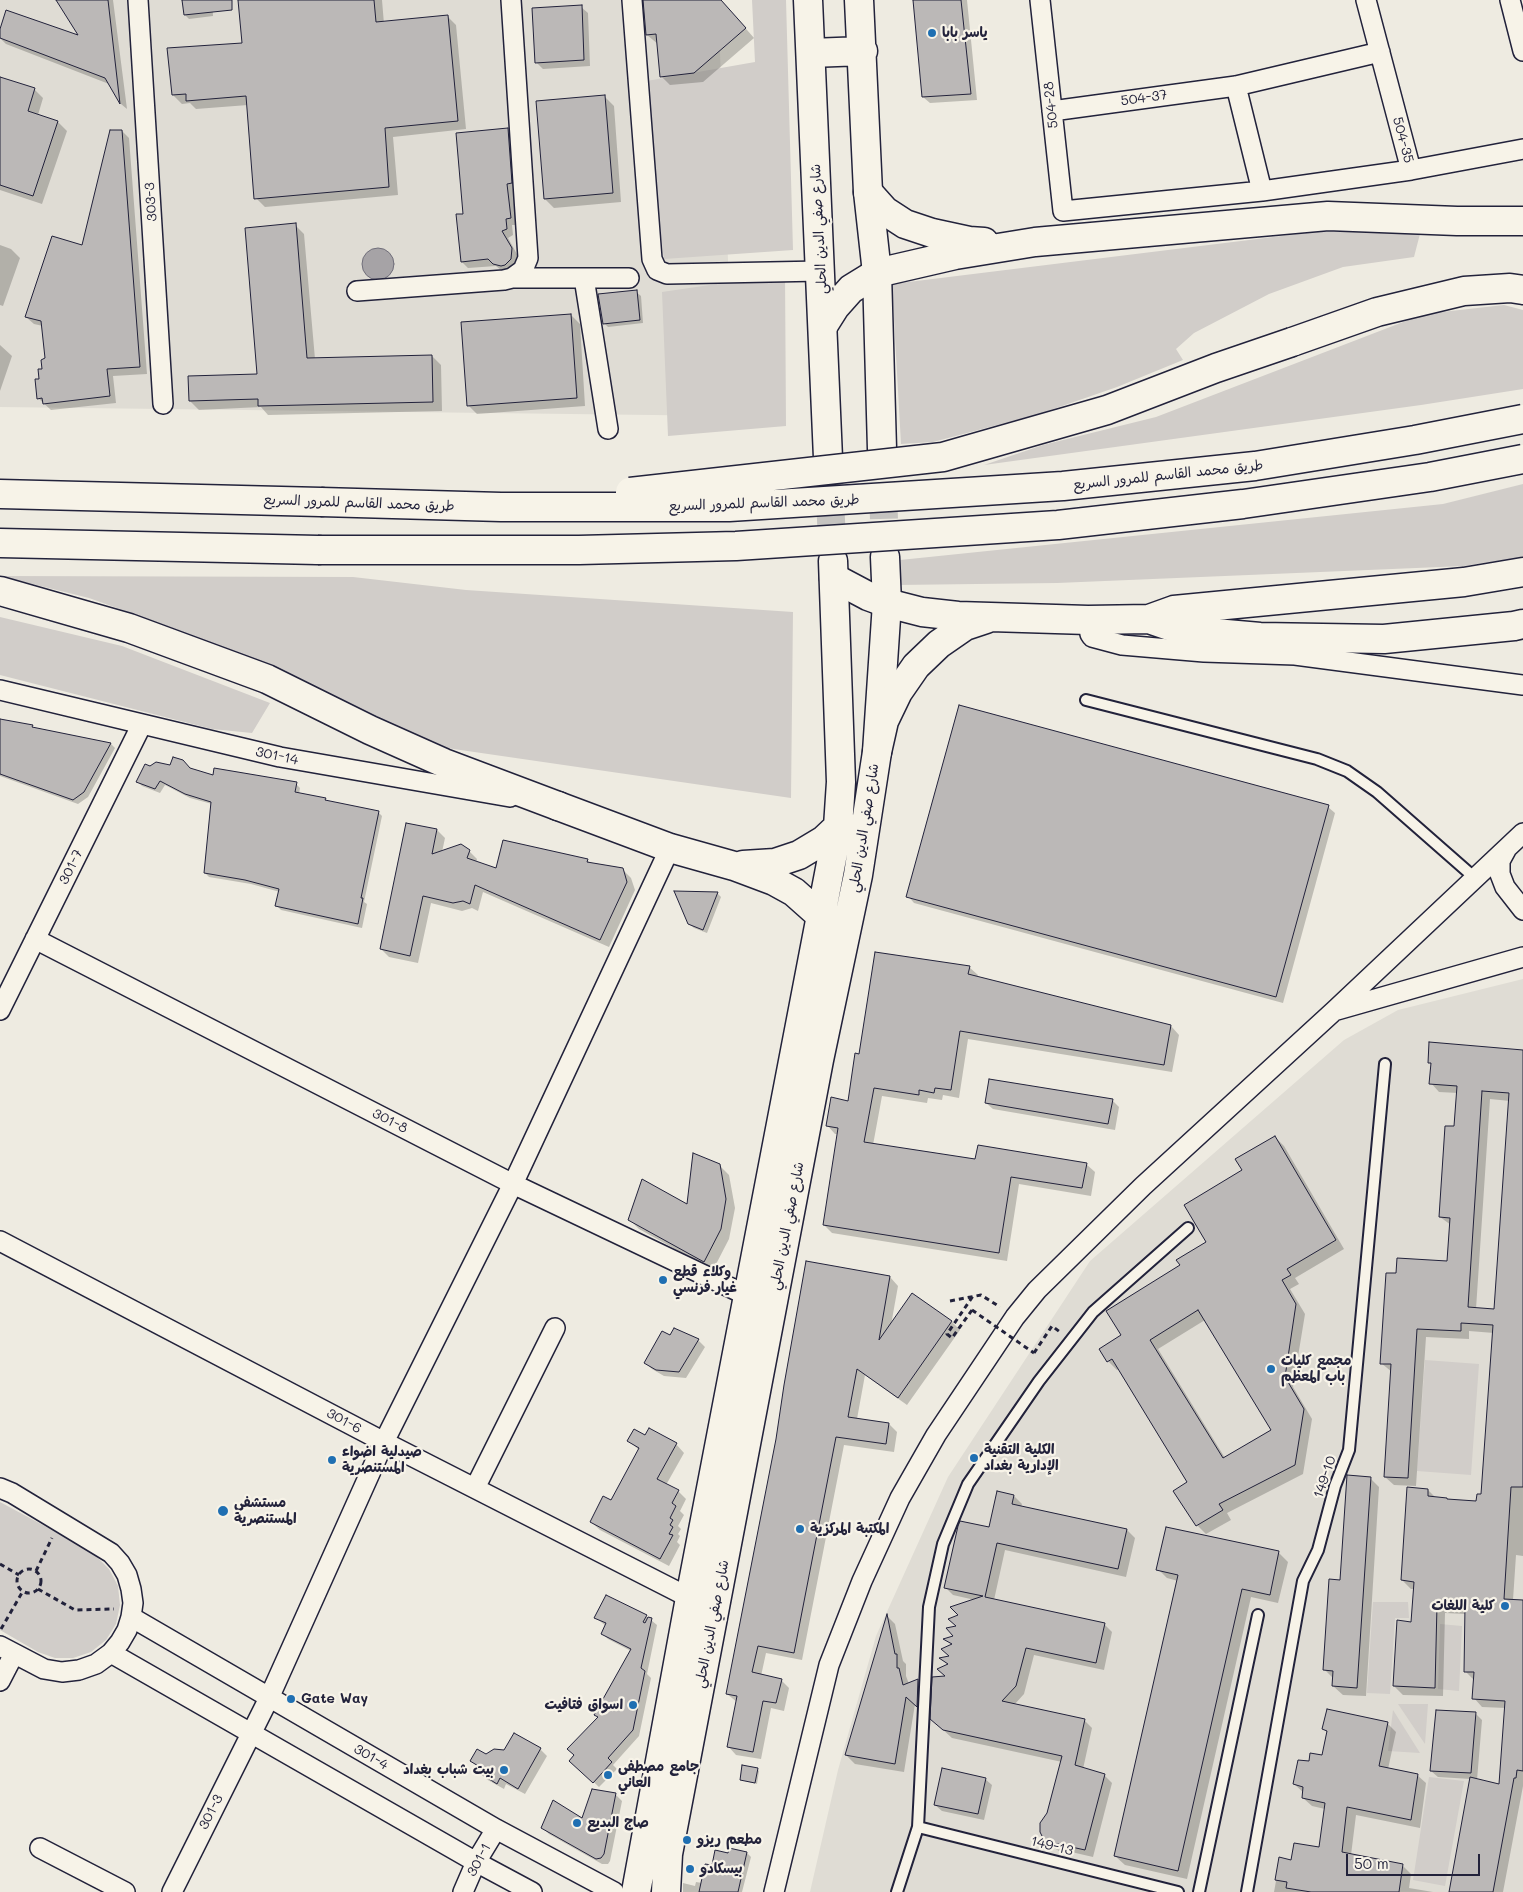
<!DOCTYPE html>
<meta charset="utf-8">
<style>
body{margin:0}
#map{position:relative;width:1523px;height:1892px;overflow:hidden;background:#eeebe1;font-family:Mali,sans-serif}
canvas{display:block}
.scale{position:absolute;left:1346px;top:1854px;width:134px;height:22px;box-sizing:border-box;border:2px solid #22223b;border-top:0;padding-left:6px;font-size:15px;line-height:18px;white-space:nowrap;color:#22223b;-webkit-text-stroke:4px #f7f3e8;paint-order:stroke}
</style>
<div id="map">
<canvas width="1523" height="1892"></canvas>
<div class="scale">50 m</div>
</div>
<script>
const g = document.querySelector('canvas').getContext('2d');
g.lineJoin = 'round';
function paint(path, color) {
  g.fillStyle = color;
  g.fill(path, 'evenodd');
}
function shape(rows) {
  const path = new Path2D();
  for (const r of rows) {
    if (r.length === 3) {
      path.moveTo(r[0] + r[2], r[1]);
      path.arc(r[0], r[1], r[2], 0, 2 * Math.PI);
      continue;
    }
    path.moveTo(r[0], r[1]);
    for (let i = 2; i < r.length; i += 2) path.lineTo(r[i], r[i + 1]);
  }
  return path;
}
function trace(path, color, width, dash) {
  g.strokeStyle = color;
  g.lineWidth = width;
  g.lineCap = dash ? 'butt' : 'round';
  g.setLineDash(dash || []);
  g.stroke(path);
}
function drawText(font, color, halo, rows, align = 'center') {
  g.font = font + ' Mali,"Playpen Sans Arabic",sans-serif';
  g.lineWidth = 4.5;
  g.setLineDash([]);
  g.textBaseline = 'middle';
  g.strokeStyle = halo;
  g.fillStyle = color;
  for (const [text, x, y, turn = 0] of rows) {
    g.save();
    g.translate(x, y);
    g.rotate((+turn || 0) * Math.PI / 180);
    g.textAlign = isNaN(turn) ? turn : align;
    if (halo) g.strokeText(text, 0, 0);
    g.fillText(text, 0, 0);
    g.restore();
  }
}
paint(shape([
 [0,0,718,0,734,416,0,407],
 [1523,979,1523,1892,810,1892,838,1770,876,1636,948,1477,1090,1261,1344,1040,1398,1010]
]), '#dfdcd4');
paint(shape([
 [752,0,786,0,793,250,664,259,641,82,755,62],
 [1421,230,1414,257,1343,267,1269,294,1194,333,1176,349,1183,360,1117,387,1039,414,933,442,901,444,892,284,1314,232],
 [785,274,786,426,668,436,662,292],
 [1504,305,1523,310,1523,389,1421,405,984,465,1043,445,1156,417,1424,314],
 [1523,484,1523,557,1464,566,1057,583,896,585,900,560,1443,504],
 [0,576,353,577,466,590,793,612,791,798,433,746,377,717,258,662,173,628,89,598],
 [0,617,122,646,270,703,252,733,212,729,0,675],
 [1425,1360,1479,1364,1471,1475,1417,1471],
 [0,1502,80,1545,96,1556,109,1569,118,1586,120,1605,116,1624,106,1640,91,1652,73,1658,55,1658,38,1652,0,1630],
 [1373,1602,1408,1602,1409,1618,1395,1618,1390,1694,1367,1693],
 [1440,1624,1462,1626,1459,1691,1438,1689],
 [1398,1704,1428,1704,1425,1744],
 [1393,1710,1420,1753,1388,1751],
 [1429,1777,1464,1781,1445,1886,1413,1880]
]), '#d1cdc9');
const water = shape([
 [378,264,16]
]);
paint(water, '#a6a3a6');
trace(water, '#716f7b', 1);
paint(shape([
 [58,0,113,0,127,109,121,104,109,84,6,44,0,38,0,33,81,38],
 [183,0,212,0,213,16,189,19,185,15],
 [240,0,382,0,385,36,447,16,456,25,466,129,393,137,398,195,265,207,256,198,248,105,196,109,190,103,182,104,173,95,243,44],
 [647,0,721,0,754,38,703,82,670,85,661,76,658,44,647,35],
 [914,0,967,0,977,100,930,103,923,97],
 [581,7,588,13,590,66,543,69,536,62],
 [0,78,34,89,43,98,38,115,58,122,67,131,42,204,0,190],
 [604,96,614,106,621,202,554,208,545,199],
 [508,129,514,136,518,190,514,190,517,225,512,225,513,235,508,238,518,256,518,263,508,272,501,270,496,266,468,268,462,262,464,215],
 [122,131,129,138,147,374,113,376,116,403,51,410,38,398,40,380,46,359,43,326,34,324,26,317,82,246],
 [295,225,304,234,315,359,432,356,441,365,442,411,268,415,261,407,199,410,190,401,259,375],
 [0,245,11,249,20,258,3,306,0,305],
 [636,292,641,296,643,323,608,327,604,323],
 [571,315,580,324,585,406,477,414,468,405],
 [0,345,12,356,0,391],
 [0,720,111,744,115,748,88,797,78,804,0,776],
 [190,769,214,777,296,784,300,788,299,794,325,799,327,802,378,812,382,816,364,902,367,904,362,928,281,910,277,906,280,892,251,884,209,877,205,873,212,804,190,798,165,785,160,793,142,786,138,782],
 [1328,807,1335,813,1283,1003,914,903,908,896],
 [437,830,445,838,442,852,469,851,477,859,476,863,497,870,504,842,588,861,591,864,623,870,631,878,635,890,609,947,483,892,478,911,472,908,462,911,431,903,418,963,389,957,381,949],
 [717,893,721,897,707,933,694,928,689,924],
 [969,967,978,975,977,977,1171,1026,1179,1035,1172,1072,968,1039,959,1098,943,1095,942,1100,928,1098,927,1103,882,1096,873,1145,976,1161,1086,1164,1095,1172,1091,1196,1019,1184,1007,1261,832,1233,824,1225,838,1134,835,1134,827,1125,849,1102,860,1055],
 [1523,1051,1523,1556,1516,1555,1513,1600,1523,1601,1523,1786,1503,1892,1450,1892,1471,1779,1438,1777,1431,1771,1475,1713,1482,1720,1477,1780,1500,1786,1506,1708,1482,1707,1474,1698,1474,1680,1465,1671,1466,1614,1445,1613,1443,1696,1403,1695,1394,1686,1412,1623,1415,1589,1411,1589,1402,1580,1428,1490,1436,1498,1478,1503,1482,1496,1494,1333,1469,1331,1469,1339,1426,1337,1416,1486,1394,1485,1385,1477,1392,1372,1381,1363,1397,1274,1448,1263,1451,1225,1440,1217,1455,1128,1458,1093,1439,1092,1431,1083,1432,1066,1429,1062],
 [1490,1099,1510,1101,1495,1310,1476,1309],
 [1112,1100,1119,1107,1115,1130,993,1109,986,1103],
 [1275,1137,1284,1146,1344,1249,1295,1278,1299,1284,1290,1289,1305,1314,1293,1387,1312,1419,1303,1474,1227,1513,1231,1520,1206,1534,1197,1525,1189,1483,1119,1369,1117,1370,1108,1361,1122,1335,1181,1266,1207,1242,1243,1170],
 [1205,1320,1273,1430,1225,1458,1158,1349],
 [720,1166,729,1175,735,1208,729,1239,713,1270,639,1229,630,1220,688,1206],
 [807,1263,890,1277,898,1286,891,1325,912,1295,952,1322,960,1330,907,1405,865,1375,857,1419,889,1424,897,1432,894,1452,844,1445,802,1660,766,1653,761,1676,781,1680,789,1688,784,1711,771,1708,761,1759,736,1755,728,1746,737,1702,727,1694,777,1439],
 [674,1330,698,1340,705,1347,686,1378,664,1376,652,1369,645,1362,670,1337],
 [646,1437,676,1444,684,1453,666,1485,678,1491,686,1499,680,1511,684,1515,678,1526,681,1529,678,1534,680,1536,677,1542,680,1545,669,1566,600,1530,591,1522,612,1502,639,1450,629,1441],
 [1370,1478,1379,1487,1366,1696,1343,1695,1333,1686,1334,1679,1325,1670,1342,1581],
 [1014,1496,1022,1504,1021,1507,1127,1530,1135,1538,1126,1577,1005,1550,994,1600,1104,1624,1112,1632,1104,1670,1034,1655,1024,1694,1014,1705,1084,1720,1092,1728,1083,1769,1104,1775,1112,1783,1093,1857,1067,1851,1061,1852,1054,1848,1045,1839,1049,1813,1062,1762,952,1738,940,1727,948,1665,942,1659,951,1657,952,1645,946,1640,956,1636,957,1627,950,1620,960,1615,975,1600,953,1595,945,1587],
 [1279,1553,1288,1562,1278,1603,1251,1597,1187,1879,1125,1865,1115,1856,1178,1581,1167,1578,1158,1569],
 [646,1616,657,1625,647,1674,651,1678,639,1736,613,1765,617,1769,599,1787,571,1761,599,1718,595,1715,631,1651,608,1639,602,1633,606,1626,596,1618],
 [887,1616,895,1624,903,1661,906,1664,906,1676,909,1684,918,1681,927,1690,926,1714,915,1704,904,1772,855,1764,846,1755],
 [1387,1723,1396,1732,1388,1769,1417,1775,1426,1783,1420,1828,1356,1815,1351,1855,1402,1865,1411,1874,1409,1888,1433,1892,1274,1892,1280,1859,1291,1862,1320,1849,1325,1809,1312,1806,1303,1798,1304,1793,1294,1784,1310,1763,1323,1757,1328,1733,1324,1729],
 [540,1749,547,1756,525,1794,506,1784,504,1789,486,1779,479,1772,481,1769,471,1761,486,1755],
 [757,1769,759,1771,757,1784,741,1780],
 [985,1779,992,1785,984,1820,942,1811,935,1805],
 [615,1794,622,1801,610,1861,608,1864,602,1864,549,1834,542,1827,583,1820],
 [747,1853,751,1857,742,1892,683,1892,683,1883,695,1886,696,1882,702,1883,713,1867,729,1855]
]), '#0003');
const building = shape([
 [56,0,108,0,120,104,105,78,0,38,0,29,6,10,78,35,56,0],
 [182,0,232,0,232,10,184,15,182,0],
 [238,0,374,0,376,22,448,15,458,121,385,128,389,187,254,199,246,96,186,101,186,94,172,95,167,48,242,43,238,0],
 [643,0,721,0,746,28,694,73,660,77,656,34,646,35,643,0],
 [913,0,961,0,971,94,922,97,913,0],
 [582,5,584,60,535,63,532,8,582,5],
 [0,77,35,88,28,111,58,121,33,196,0,185,0,77],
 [605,95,613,193,544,199,536,101,605,95],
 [508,128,512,183,507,184,511,218,506,219,507,229,502,231,512,248,511,259,505,265,501,266,493,264,488,259,461,262,456,214,463,214,456,133,508,128],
 [110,130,122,130,140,367,107,369,110,396,43,404,42,398,37,399,35,379,39,379,38,369,42,369,41,360,45,358,41,321,25,317,52,236,82,245,110,130],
 [296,223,307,358,432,355,433,402,258,406,258,399,189,401,188,376,257,374,245,228,296,223],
 [637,290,640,320,603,324,598,294,637,290],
 [571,314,577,398,467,406,461,322,571,314],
 [959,705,1329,805,1276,997,906,897,959,705],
 [0,719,33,725,32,727,111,743,84,792,73,800,0,774,0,719],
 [173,757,183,760,190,768,213,775,214,768,297,782,295,792,326,798,325,800,379,811,361,898,363,898,358,924,275,906,279,889,245,880,204,873,211,802,185,794,160,781,155,789,136,782,145,764,150,766,156,762,170,765,173,757],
 [406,823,437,829,432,854,461,844,470,850,467,858,496,868,503,840,588,859,587,862,623,868,627,882,600,940,475,885,470,904,463,901,453,903,423,896,410,956,380,949,406,823],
 [674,891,718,892,703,930,688,924,674,891],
 [875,952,970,966,968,974,1171,1025,1164,1065,960,1031,951,1090,935,1088,934,1093,919,1090,919,1095,874,1088,864,1142,975,1159,978,1145,1087,1163,1082,1188,1011,1177,999,1253,823,1225,838,1128,826,1126,831,1097,848,1101,855,1053,859,1054,875,952],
 [1429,1042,1523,1050,1523,1487,1511,1487,1504,1599,1523,1600,1523,1771,1517,1770,1516,1778,1514,1778,1493,1892,1449,1892,1470,1777,1499,1784,1505,1701,1472,1699,1474,1672,1464,1672,1465,1606,1437,1605,1435,1688,1393,1686,1397,1620,1411,1622,1414,1582,1401,1580,1407,1487,1428,1489,1428,1496,1447,1498,1447,1499,1476,1501,1477,1494,1481,1494,1493,1325,1461,1323,1461,1331,1417,1329,1408,1478,1384,1477,1391,1364,1380,1364,1386,1273,1396,1273,1397,1258,1447,1261,1450,1218,1439,1217,1445,1126,1454,1126,1457,1086,1429,1084,1431,1063,1428,1063,1429,1042],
 [1482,1091,1509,1093,1494,1309,1468,1307,1482,1091],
 [989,1079,1113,1099,1108,1124,985,1103,989,1079],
 [1275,1136,1336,1240,1287,1269,1291,1275,1282,1280,1296,1304,1285,1377,1304,1409,1295,1465,1219,1504,1223,1510,1196,1526,1173,1491,1187,1482,1112,1359,1107,1362,1099,1349,1121,1335,1106,1311,1180,1265,1176,1260,1206,1242,1184,1205,1242,1170,1235,1159,1275,1136],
 [1198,1310,1271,1430,1223,1458,1150,1340,1198,1310],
 [693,1153,720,1164,726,1199,721,1229,704,1262,628,1220,642,1179,687,1204,693,1153],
 [806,1261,890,1276,879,1340,912,1293,952,1321,898,1398,857,1369,848,1417,889,1423,886,1444,836,1437,794,1653,758,1646,752,1672,782,1679,776,1703,763,1701,753,1752,727,1747,737,1696,726,1694,776,1439,784,1385,806,1261],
 [674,1328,699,1339,679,1372,656,1370,644,1363,662,1331,670,1335,674,1328],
 [649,1428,677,1443,657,1479,679,1490,672,1503,676,1506,670,1518,673,1520,670,1525,673,1527,669,1534,673,1535,660,1559,590,1522,603,1496,611,1500,639,1448,627,1441,634,1429,645,1435,649,1428],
 [1347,1475,1371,1477,1357,1688,1332,1686,1333,1671,1323,1670,1329,1579,1340,1580,1347,1475],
 [997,1491,1014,1495,1012,1504,1127,1529,1118,1569,997,1543,985,1597,1105,1623,1096,1663,1026,1648,1016,1686,1002,1701,1085,1719,1075,1765,1105,1774,1085,1850,1058,1844,1052,1844,1044,1840,1040,1832,1040,1823,1047,1813,1062,1756,943,1730,930,1719,932,1677,945,1676,937,1669,948,1664,939,1658,949,1656,941,1649,952,1644,943,1639,953,1636,946,1628,956,1626,948,1619,958,1615,950,1607,983,1596,944,1588,958,1526,960,1521,989,1527,997,1491],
 [1166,1527,1279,1551,1270,1595,1242,1589,1178,1871,1114,1856,1178,1575,1156,1570,1166,1527],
 [606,1595,647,1615,643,1622,645,1623,648,1617,652,1618,641,1668,645,1671,633,1730,608,1758,612,1762,593,1783,569,1761,574,1755,567,1749,598,1717,594,1715,631,1649,601,1634,606,1623,594,1618,606,1595],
 [887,1614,895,1654,897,1654,897,1668,899,1668,903,1685,918,1679,917,1707,906,1697,895,1764,845,1755,887,1614],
 [1327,1709,1388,1722,1379,1766,1418,1774,1411,1820,1347,1807,1342,1852,1403,1864,1399,1892,1311,1892,1286,1888,1287,1882,1275,1880,1279,1857,1291,1860,1294,1843,1319,1847,1325,1803,1302,1798,1303,1787,1293,1784,1298,1760,1309,1761,1310,1753,1322,1755,1327,1731,1322,1729,1327,1709],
 [1436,1710,1476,1712,1471,1773,1430,1771,1436,1710],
 [514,1733,541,1748,518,1789,500,1778,497,1784,478,1772,480,1767,470,1761,477,1749,486,1754,494,1749,504,1750,514,1733],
 [742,1765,758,1768,755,1783,740,1780,742,1765],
 [942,1768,986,1778,978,1814,934,1805,942,1768],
 [592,1789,616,1793,604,1854,601,1858,596,1859,541,1828,553,1800,582,1818,592,1789],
 [729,1848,747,1852,738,1892,699,1892,705,1864,712,1865,715,1850,728,1853,729,1848]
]);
paint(building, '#bbb8b7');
trace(building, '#22223b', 1);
trace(shape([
 [882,449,885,557],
 [828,458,833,561]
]), '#c5c3c0', 28, [28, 14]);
const service = shape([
 [1086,700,1317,759,1347,771,1377,792,1475,878],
 [918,1827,1178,1892],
 [897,1892,918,1827,929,1607,943,1544,968,1484,1039,1381,1093,1312,1188,1228],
 [1199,1892,1258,1615],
 [1247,1892,1303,1581,1318,1550,1335,1486,1349,1450,1385,1064]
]);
const minor = shape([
 [138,0,163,404],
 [632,0,652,259,657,270,667,274,821,271],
 [1040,0,1063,211,1262,191,1411,170],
 [1366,0,1411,170,1523,149],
 [1510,0,1523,51],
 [1236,86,1262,191],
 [1052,111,1236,86,1380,52],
 [512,278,629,278],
 [584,278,608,429],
 [357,291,504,280,512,278,523,270,528,258,511,0],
 [1088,620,1090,634,1092,637,1122,645,1204,652,1295,655,1523,685],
 [0,690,280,757,510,797],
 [1506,850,1500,861,1500,874,1505,887,1523,910],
 [35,939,513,1184,748,1296],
 [0,1010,142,724],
 [1337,1010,1523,957],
 [0,1241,384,1442,690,1598],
 [0,1488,12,1493,111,1553,120,1563,127,1575,131,1589,133,1603,131,1617,127,1630,120,1642,111,1653,96,1664,79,1670,62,1672,44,1669,0,1646],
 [475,1488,555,1328],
 [131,1617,496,1829,614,1892],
 [111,1653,476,1862,532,1892],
 [0,1681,14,1654],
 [40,1848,125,1892],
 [172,1892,269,1698,384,1442,513,1184,670,848],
 [463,1892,476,1862,496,1829],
 [774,1892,829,1665,862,1581,900,1498,936,1435,1015,1317,1037,1290,1143,1186,1334,1011,1523,833]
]);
const primary = shape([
 [808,0,828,458],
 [859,0,868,192,877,273,882,449],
 [811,53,863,51],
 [558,806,670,848,734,866,774,881,794,892,821,916],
 [743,865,775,863,799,855,824,840,842,823],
 [636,1892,690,1598,838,827,841,782,833,561],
 [666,1892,668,1854,819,1060,858,875,877,752,887,603,885,557]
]);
const motorway = shape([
 [868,192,885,211,905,224,932,233,969,241,984,242],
 [823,326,835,307,851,289,877,273,955,255,1035,242,1328,216,1457,221,1523,221],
 [1292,342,1377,312,1464,291,1510,288,1523,290],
 [0,494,321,502],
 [0,543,318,550],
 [834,578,868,596,887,603,922,612,958,616,1088,620,1149,619,1181,630,1260,637,1384,639,1514,626,1523,624],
 [0,591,129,628,267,679,370,730,444,763,558,806],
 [1149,619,1174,610,1464,582,1523,572],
 [877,752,884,721,898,692,916,666,939,644,965,626,986,619]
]);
trace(service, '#22223b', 14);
trace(minor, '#22223b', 22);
trace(primary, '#22223b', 31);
trace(motorway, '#22223b', 31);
trace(shape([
 [950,1301,981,1295,1000,1307],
 [972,1310,952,1338,947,1334,973,1296],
 [1034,1353,1052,1326,1060,1332],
 [0,1564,19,1575],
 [29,1581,12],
 [36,1571,52,1538],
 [38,1589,75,1610,114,1609],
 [1,1629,23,1591]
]), '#22223b', 3, [5, 4]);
trace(service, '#f7f3e8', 10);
trace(minor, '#f7f3e8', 19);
trace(primary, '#f7f3e8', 28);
trace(motorway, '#f7f3e8', 28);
const motorwayBridge = shape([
 [630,492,943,457,1107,410,1216,368,1292,342],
 [321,502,501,507,729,507,1063,486,1255,466,1415,440,1523,419],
 [318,550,579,550,736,546,1058,525,1243,504,1430,477,1523,459]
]);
trace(motorwayBridge, '#22223b', 31, []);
trace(shape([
 [972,1310,1034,1353]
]), '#22223b', 3, [5, 4]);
trace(motorwayBridge, '#f7f3e8', 28);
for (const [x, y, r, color] of [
 [932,33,5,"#1f6fb2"],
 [663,1280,5,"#1f6fb2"],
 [1271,1369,5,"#1f6fb2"],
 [974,1458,5,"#1f6fb2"],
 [332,1460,5,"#1f6fb2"],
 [223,1511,6,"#1f6fb2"],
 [800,1529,5,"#1f6fb2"],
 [1505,1606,5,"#1f6fb2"],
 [291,1699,5,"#1f6fb2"],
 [633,1705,5,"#1f6fb2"],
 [504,1770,5,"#1f6fb2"],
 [608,1775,5,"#1f6fb2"],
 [577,1823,5,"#1f6fb2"],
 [687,1840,5,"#1f6fb2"],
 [690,1869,5,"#1f6fb2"]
]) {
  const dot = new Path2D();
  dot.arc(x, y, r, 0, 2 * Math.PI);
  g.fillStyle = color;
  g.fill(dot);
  trace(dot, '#f7f3e8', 2);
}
drawText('bold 14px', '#22223b', '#f7f3e8', [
 ["ياسر بابا",942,33],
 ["وكلاء قطع",673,1272],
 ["غيار فرنسي",673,1288],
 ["مجمع كليات",1281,1361],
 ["باب المعظم",1281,1377],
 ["الكلية التقنية",984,1450],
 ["الإدارية بغداد",984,1466],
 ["صيدلية اضواء",342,1452],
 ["المستنصرية",342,1468],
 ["مستشفى",234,1503],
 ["المستنصرية",234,1519],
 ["المكتبة المركزية",810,1529],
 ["كلية اللغات",1495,1606,"right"],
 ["Gate Way",301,1699],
 ["اسواق فتافيت",623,1705,"right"],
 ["جامع مصطفى",618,1767],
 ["العاني",618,1783],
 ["بيت شباب بغداد",494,1770,"right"],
 ["صاج البديع",587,1823],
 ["مطعم ريزو",697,1840],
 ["بيسكادو",700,1869]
], 'left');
drawText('14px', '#22223b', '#f7f3e8', [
 ["504-37",1144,98,-8],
 ["504-28",1051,105,-96],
 ["504-35",1403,140,75],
 ["303-3",151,202,-94],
 ["شارع صفي الدين الحلي",819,229,-93],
 ["طريق محمد القاسم للمرور السريع",1168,475,-6],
 ["طريق محمد القاسم للمرور السريع",359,503,2],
 ["طريق محمد القاسم للمرور السريع",764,503,-2],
 ["301-14",277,756,12],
 ["شارع صفي الدين الحلي",864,828,-81],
 ["301-7",71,867,-64],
 ["301-8",390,1121,27],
 ["شارع صفي الدين الحلي",787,1226,-79],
 ["301-6",344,1421,28],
 ["149-10",1325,1477,-71],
 ["شارع صفي الدين الحلي",712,1624,-79],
 ["301-4",371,1757,30],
 ["301-3",211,1812,-63],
 ["149-13",1052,1846,14],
 ["301-1",479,1860,-62]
]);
</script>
